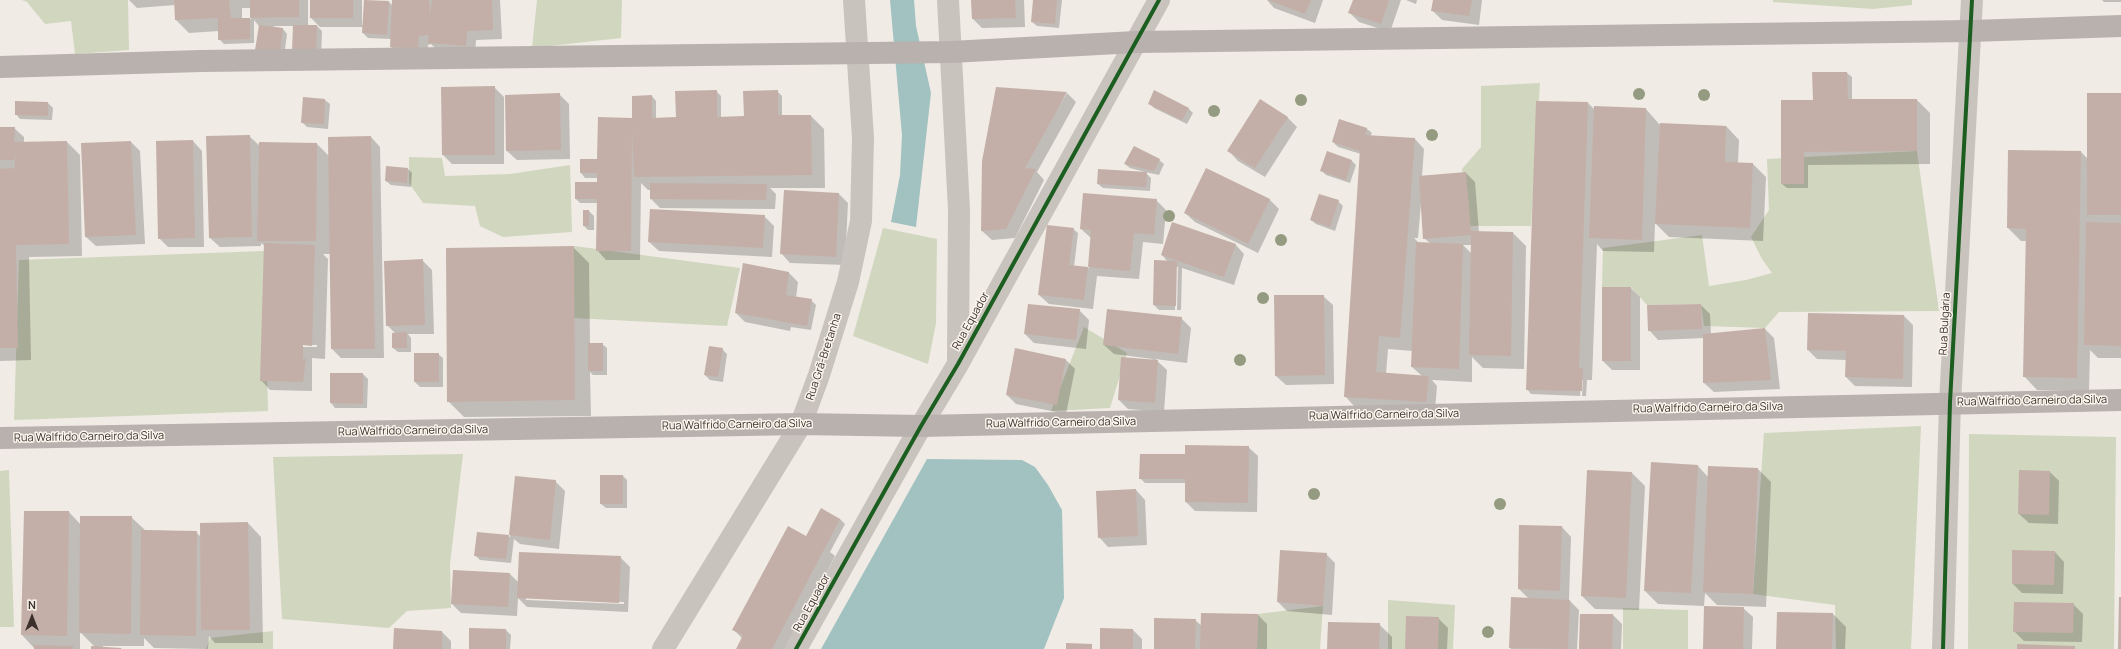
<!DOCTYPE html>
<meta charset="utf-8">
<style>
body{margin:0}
#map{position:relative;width:2121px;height:649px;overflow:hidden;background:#f0ebe5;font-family:Manrope,sans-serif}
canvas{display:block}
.north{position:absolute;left:12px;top:597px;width:40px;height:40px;-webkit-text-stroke:3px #fbf5ee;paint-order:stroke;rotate:0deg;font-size:11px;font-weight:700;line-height:16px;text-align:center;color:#3b302b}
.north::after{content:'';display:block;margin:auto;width:14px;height:18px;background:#3b302b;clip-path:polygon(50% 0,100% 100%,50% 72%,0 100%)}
</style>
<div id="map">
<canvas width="2121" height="649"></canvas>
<div class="north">N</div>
</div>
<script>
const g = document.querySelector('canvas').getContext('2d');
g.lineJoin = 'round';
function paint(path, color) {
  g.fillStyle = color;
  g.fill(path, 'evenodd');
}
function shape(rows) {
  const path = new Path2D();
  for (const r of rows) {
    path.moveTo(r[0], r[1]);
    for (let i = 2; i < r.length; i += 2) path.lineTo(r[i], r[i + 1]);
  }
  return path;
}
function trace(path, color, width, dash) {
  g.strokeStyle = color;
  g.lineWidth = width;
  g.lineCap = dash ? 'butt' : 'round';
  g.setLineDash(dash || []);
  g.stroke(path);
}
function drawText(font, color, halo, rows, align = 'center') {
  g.font = font + ' Manrope,sans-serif';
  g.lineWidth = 3;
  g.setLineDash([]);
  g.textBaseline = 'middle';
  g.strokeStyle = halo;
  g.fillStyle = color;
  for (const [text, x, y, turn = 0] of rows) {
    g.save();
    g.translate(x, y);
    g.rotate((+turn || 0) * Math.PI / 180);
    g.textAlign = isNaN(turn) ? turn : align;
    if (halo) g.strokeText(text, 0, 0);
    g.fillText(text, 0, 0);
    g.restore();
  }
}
paint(shape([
 [22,0,128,0,129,50,75,54,71,21,45,24,27,2],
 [537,0,622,0,621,38,532,48],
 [1773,0,1912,0,1912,5,1873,9,1773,2],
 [1540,83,1531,226,1470,226,1462,169,1481,147,1481,86],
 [1917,151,1939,311,1779,312,1765,328,1704,326,1701,304,1647,305,1631,287,1602,287,1603,248,1702,235,1709,286,1746,280,1772,273,1762,259,1751,237,1769,210,1767,159],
 [409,157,442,158,445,176,510,174,570,165,572,232,503,237,480,226,475,206,423,203,409,183],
 [883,228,937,239,936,323,928,364,853,336],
 [574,246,740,268,727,326,574,318],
 [264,251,268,411,14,420,19,260],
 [1084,327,1127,353,1110,408,1051,411],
 [1921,426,1911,649,1836,649,1835,605,1753,594,1764,433],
 [1969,434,2116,437,2114,649,1968,649],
 [463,454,450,564,451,608,407,611,389,628,282,619,273,457],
 [9,470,14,627,0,627,0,471],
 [1388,600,1455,605,1453,649,1388,649],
 [1323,606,1320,649,1257,649,1258,614],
 [1623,608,1688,610,1688,649,1623,649],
 [273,631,273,649,206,649,210,638]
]), '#d1d6bf');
paint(shape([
 [890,0,914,0,916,26,931,93,916,227,891,222,900,175,902,135],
 [927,459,1022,460,1035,467,1048,485,1062,510,1064,598,1044,649,821,649]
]), '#a1c2c1');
paint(shape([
 [129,0,308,0,308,26,317,26,322,31,321,57,294,26,272,26,283,29,287,34,284,57,254,20,254,43,224,44,219,39,219,31,189,33,176,20,175,5,137,8],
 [242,8,251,8,251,19,242,19],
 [311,0,362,0,362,25,364,25,389,2,393,6,393,0,500,0,502,39,476,40,475,55,439,52,431,44,428,45,427,58,400,56,391,47,391,39,368,38,363,33,364,27,320,27,311,18],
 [972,0,1024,0,1025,27,982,28,973,19],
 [1034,0,1062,0,1059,28,1037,26,1032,22],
 [1267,0,1323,0,1315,23,1274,8],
 [1354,0,1401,0,1390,32,1359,22,1350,13],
 [1406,0,1417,0,1416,4],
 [1434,0,1482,0,1479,25,1442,20,1432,10],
 [2102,0,2121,0,2121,2,2104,2],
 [1847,73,1852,77,1852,100,1917,100,1930,113,1930,164,1808,165,1808,188,1787,188,1782,184],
 [494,87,504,97,504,164,452,164,443,155],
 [716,91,721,96,721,117,745,117,777,91,782,96,782,116,811,116,824,129,825,188,770,188,776,194,775,209,660,208,651,199,651,190,648,190,641,183,640,260,606,260,597,250,598,203,580,203,576,199,598,185,598,178,585,178,581,173,597,160,652,96,656,101,656,118,677,118],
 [1067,93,1076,102,1037,172,1044,180,1015,238,992,240,982,231],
 [559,94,569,104,570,159,517,160,507,151],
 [2121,94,2121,358,2098,358,2090,350,2089,391,2037,390,2024,376,2027,241,2021,241,2008,228,2081,152,2088,159],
 [325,100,330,104,328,129,307,127,302,122],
 [48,103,53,108,52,120,20,119,16,114],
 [1149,103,1188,108,1193,113,1187,124,1154,108],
 [1588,103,1595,110,1646,109,1659,124,1726,126,1739,140,1738,163,1753,164,1766,177,1763,241,1669,237,1655,223,1654,252,1603,251,1597,244,1592,380,1587,380,1586,396,1582,396,1583,380,1581,380,1580,396,1531,394,1527,389],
 [1287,117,1297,127,1265,177,1238,161,1229,151],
 [1340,120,1367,129,1372,133,1370,137,1415,139,1424,149,1422,176,1466,173,1475,182,1479,232,1513,233,1526,246,1524,369,1483,368,1472,357,1472,382,1432,380,1437,386,1435,410,1354,406,1345,396,1361,154,1338,147,1333,142],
 [1421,203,1424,238,1430,243,1419,243,1414,238,1418,238],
 [1463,245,1472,245,1472,254],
 [1388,349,1413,351,1412,367,1422,376,1386,374],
 [0,128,14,128,24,137,24,143,67,142,80,155,82,256,29,257,31,360,0,361],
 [249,136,260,146,260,143,317,144,329,156,371,137,380,147,384,358,341,358,332,349,330,254,323,254,328,259,325,359,312,358,312,391,270,390,261,380,265,246,261,243,261,246,220,247,210,238],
 [301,345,317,345,317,347,303,347],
 [193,141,202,151,204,247,168,247,159,238],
 [131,142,140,151,145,244,96,246,86,237,82,144],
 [1159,160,1164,164,1159,175,1145,172,1151,178,1150,191,1103,188,1098,184,1145,172,1130,168,1125,164],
 [1352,161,1356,165,1350,183,1326,175,1321,170],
 [408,169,412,173,411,187,391,185,386,181],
 [839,194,848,203,845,265,790,263,781,253],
 [1269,199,1279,209,1258,253,1195,222,1185,213],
 [1156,200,1166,210,1163,244,1143,242,1139,279,1097,276,1093,309,1049,304,1039,295,1073,229,1078,233,1074,267,1089,268,1091,238,1081,229],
 [1338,201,1343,206,1335,231,1316,224,1311,220],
 [651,210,764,216,774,226,772,257,659,251,649,242],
 [589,211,594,216,594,230,588,230,584,226],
 [1235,244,1244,254,1234,285,1182,268,1181,310,1177,310,1178,267,1176,267,1175,310,1159,310,1154,305,1168,262,1162,255],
 [573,247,589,263,590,344,602,344,607,348,607,375,593,375,590,372,591,416,464,417,448,401],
 [422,260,432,270,434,334,408,334,411,338,411,352,398,352,393,348,396,334,387,325],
 [744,264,789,273,798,282,796,298,811,300,816,305,811,330,791,327,790,331,745,322,736,313],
 [1603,288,1631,288,1640,297,1640,370,1612,370,1603,361],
 [1323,296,1333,305,1334,384,1286,385,1276,376],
 [1701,305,1710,314,1711,334,1765,329,1774,338,1780,389,1714,392,1704,383,1704,338,1658,340,1649,330],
 [1079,310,1089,320,1086,349,1034,343,1025,334],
 [1904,316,1913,325,1912,387,1855,386,1846,377,1846,360,1817,359,1808,350],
 [1181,318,1191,328,1187,363,1155,359,1167,370,1164,412,1128,409,1119,400,1153,359,1114,354,1104,345],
 [722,349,727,354,723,382,710,380,705,375],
 [1016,349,1066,360,1075,369,1066,414,1016,404,1007,395],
 [415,354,438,354,443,358,443,387,420,387,415,382],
 [363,374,368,379,367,408,335,408,331,403],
 [1248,447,1258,456,1257,512,1195,511,1186,502,1186,483,1145,483,1140,478,1186,455],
 [1698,466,1708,477,1758,469,1771,482,1766,607,1717,605,1705,593,1704,606,1658,604,1645,591],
 [2050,472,2059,481,2058,524,2029,523,2019,514],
 [1632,473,1645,486,1639,610,1595,609,1582,596],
 [623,476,627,480,627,508,606,508,601,504],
 [516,477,555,481,565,491,559,549,520,544,514,539,511,563,480,560,475,555,478,533,510,537],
 [1136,490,1145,500,1147,545,1108,547,1099,537,1097,492],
 [821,510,840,519,845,524,830,552,835,556,786,649,737,649,743,639,734,630,807,537],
 [69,512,81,525,131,517,145,530,196,532,201,537,201,524,248,523,261,537,263,643,215,643,209,636,208,649,154,648,144,638,144,646,103,646,103,648,125,649,92,649,95,647,80,632,80,649,35,649,22,635],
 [1562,527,1571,537,1569,600,1579,610,1577,649,1511,649,1510,647,1529,599,1519,589],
 [2055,552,2064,562,2063,594,2022,593,2013,584],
 [1326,554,1335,563,1332,615,1287,611,1278,602],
 [620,557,630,567,628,612,527,607,518,598,517,616,461,613,452,604,510,574,519,583],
 [526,598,624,602,624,604,526,600],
 [2073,604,2083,614,2082,642,2024,641,2014,631],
 [1743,608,1753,617,1752,649,1704,649],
 [1833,614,1846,627,1845,649,1777,649],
 [1258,615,1267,624,1267,649,1155,649,1195,620,1202,626],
 [1613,615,1622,624,1621,649,1580,649],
 [1438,618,1448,628,1447,649,1406,649],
 [1379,624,1392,637,1392,649,1328,649],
 [395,629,442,632,451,641,451,649,394,649],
 [506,630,511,635,510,649,470,649],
 [1133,630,1142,639,1142,649,1101,649]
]), '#0003');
paint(shape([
 [174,0,229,0,231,18,250,18,250,39,218,40,218,18,175,20],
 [250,0,299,0,299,17,250,18],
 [310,0,353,0,353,18,310,18],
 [364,0,389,1,387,35,362,33],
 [392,0,429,0,430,16,432,0,492,0,493,30,467,31,466,46,428,43,429,35,419,36,418,49,390,47],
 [971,0,1015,0,1016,18,972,19],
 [1033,0,1057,0,1055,24,1031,22],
 [1268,0,1311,0,1305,14],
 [1353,0,1389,0,1381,24,1348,13],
 [1433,0,1472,0,1469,16,1431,11],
 [259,25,283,28,280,53,255,50],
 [293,25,317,25,316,52,292,52],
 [1812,72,1847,72,1848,99,1917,99,1917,151,1804,152,1804,184,1781,184,1781,100,1813,100],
 [495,86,495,155,442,155,441,87],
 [996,87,1067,92,1025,168,1036,169,1006,229,981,231,982,161],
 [717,90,717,117,744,116,743,91,778,90,778,115,811,115,812,175,634,177,632,132,631,251,596,251,597,199,575,199,575,182,597,182,597,173,580,173,580,159,597,159,598,117,632,118,632,96,652,95,652,118,676,117,675,91],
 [1154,90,1189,108,1182,120,1148,104],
 [560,93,561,150,506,151,505,95],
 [2087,93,2121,93,2121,215,2087,215],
 [303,97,325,99,324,124,301,123],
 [1260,99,1288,117,1255,168,1227,151],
 [15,101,48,102,48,116,15,115],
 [1536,101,1588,102,1579,368,1583,368,1582,391,1526,390],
 [1594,106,1646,108,1642,240,1589,238],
 [1339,119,1367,128,1365,135,1415,138,1400,338,1379,336,1376,372,1429,376,1426,402,1344,397,1360,149,1360,151,1332,142],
 [1660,123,1726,126,1725,162,1753,163,1750,228,1655,224],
 [0,127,15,127,14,142,67,141,69,244,16,245,18,348,0,348,0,169,15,168,15,150,14,160,0,160],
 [250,135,252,237,209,238,206,136],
 [371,136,375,349,331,349,328,137],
 [193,140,195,238,158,239,156,141],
 [131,141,136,235,85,237,81,143],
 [259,142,317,143,316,241,257,241],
 [1134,146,1160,159,1154,171,1124,164],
 [2008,150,2081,151,2077,378,2023,377,2026,229,2007,228],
 [1327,151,1352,160,1346,180,1320,171],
 [386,166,408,168,407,183,385,181],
 [1206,168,1270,199,1248,244,1184,213],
 [1098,169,1147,172,1146,187,1097,184],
 [1466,172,1471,231,1513,232,1511,356,1469,355,1471,235,1423,239,1419,176],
 [650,183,767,184,766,200,650,199],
 [784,190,839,193,836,257,780,254],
 [1083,193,1157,199,1154,235,1134,233,1130,271,1088,267,1091,230,1080,229],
 [1319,194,1339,200,1330,227,1310,220],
 [650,209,765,215,763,248,648,242],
 [583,210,589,210,589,226,583,226],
 [1172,222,1236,244,1224,277,1161,255],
 [2086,222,2121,223,2121,346,2084,345],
 [1047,225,1074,228,1069,265,1088,267,1084,300,1038,295],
 [1416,242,1463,244,1459,369,1411,367],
 [264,243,315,245,312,346,303,345,303,359,306,359,303,382,260,381],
 [574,246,575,400,447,402,446,248],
 [423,259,425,325,386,326,384,261],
 [1154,260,1177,261,1176,306,1153,305],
 [743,263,789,272,786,295,812,299,807,326,735,313],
 [1602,287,1631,287,1631,361,1602,361],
 [1274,295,1324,295,1325,375,1275,376],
 [1028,304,1080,309,1076,340,1024,334],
 [1701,304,1702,329,1648,331,1647,305],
 [1107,309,1182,317,1178,354,1103,345],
 [1808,313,1904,315,1903,379,1845,377,1846,351,1807,350],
 [1765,328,1771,380,1703,383,1703,334],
 [407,332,407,348,392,348,392,333],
 [588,343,603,343,603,371,588,371],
 [709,346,723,348,718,377,704,375],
 [1015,348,1066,359,1057,405,1006,395],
 [414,353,439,353,439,382,414,382],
 [1121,357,1158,360,1155,403,1118,400],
 [330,373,363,373,363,404,330,403],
 [1185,445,1249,446,1248,503,1185,502,1185,479,1139,479,1140,454,1185,454],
 [1651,462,1698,465,1691,593,1644,591],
 [1708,466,1758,468,1753,594,1703,592],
 [1587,470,1632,472,1626,598,1581,596],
 [2019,470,2050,471,2049,515,2018,514],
 [600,475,623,475,623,504,600,504],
 [515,476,556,480,550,540,509,535],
 [1136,489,1138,536,1098,538,1096,491],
 [821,508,840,519,772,649,736,649,743,635,732,630,788,526,806,536],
 [24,511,69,511,67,636,21,635],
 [80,516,132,516,131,634,79,633],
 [248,522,250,630,201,630,200,523],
 [1519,525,1562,526,1560,591,1518,589],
 [141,530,197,531,196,636,140,635],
 [477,532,509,535,506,559,474,556],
 [1280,550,1327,553,1323,606,1277,602],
 [2012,550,2055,551,2054,585,2012,584],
 [519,552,621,556,619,603,517,598],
 [453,570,510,573,508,607,451,604],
 [1511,597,1570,600,1568,649,1509,648],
 [2119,597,2121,597,2121,649,2118,649],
 [2014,602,2074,603,2073,633,2013,632],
 [1704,606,1744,607,1743,649,1703,649],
 [1777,612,1833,613,1832,649,1776,649],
 [1201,613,1258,614,1257,649,1200,649],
 [1580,614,1613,614,1612,649,1579,649],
 [1406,616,1439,617,1438,649,1405,649],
 [1154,618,1196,619,1195,649,1154,649],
 [1328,622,1380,623,1379,649,1327,649],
 [394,628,442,631,442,649,393,649],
 [469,628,506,629,506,649,469,649],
 [1100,628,1133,629,1133,649,1100,649],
 [1066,643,1092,644,1092,649,1066,649],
 [2017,644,2075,646,2075,649,2017,649],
 [34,645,73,646,73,649,34,649],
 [91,646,121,648,121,649,91,649]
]), '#c3afa7');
trace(shape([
 [948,0,959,210,958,362],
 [663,649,801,424,819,375,848,282,861,221,863,138,854,0],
 [796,649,921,426,958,364,1159,0],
 [1943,649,1950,402,1972,0]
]), '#c9c3be', 22);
trace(shape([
 [0,67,201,61,951,52,1136,42,1971,31,2121,26],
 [0,438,801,424,921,426,2121,400]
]), '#b8b1ad', 22);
trace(shape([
 [796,649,921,426,958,364,1159,0],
 [1943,649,1950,402,1972,0]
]), '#1b5e20', 4);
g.fillStyle = '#959b80';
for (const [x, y] of [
 [1639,94],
 [1704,95],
 [1301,100],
 [1214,111],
 [1432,135],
 [1169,216],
 [1281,240],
 [1263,298],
 [1240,360],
 [1314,494],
 [1500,504],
 [1488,632]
]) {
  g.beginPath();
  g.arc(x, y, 6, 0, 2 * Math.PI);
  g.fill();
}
drawText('11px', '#3b302b', '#fbf5ee', [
 ["Rua Equador",971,321,-61],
 ["Rua Bulgária",1945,324,-87],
 ["Rua Grã-Bretanha",824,357,-72],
 ["Rua Walfrido Carneiro da Silva",2032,401,-1],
 ["Rua Walfrido Carneiro da Silva",1708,408,-1],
 ["Rua Walfrido Carneiro da Silva",1384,415,-1],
 ["Rua Walfrido Carneiro da Silva",1061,423,-1],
 ["Rua Walfrido Carneiro da Silva",737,425,-1],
 ["Rua Walfrido Carneiro da Silva",413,431,-1],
 ["Rua Walfrido Carneiro da Silva",89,437,-1],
 ["Rua Equador",812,603,-61]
]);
</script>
